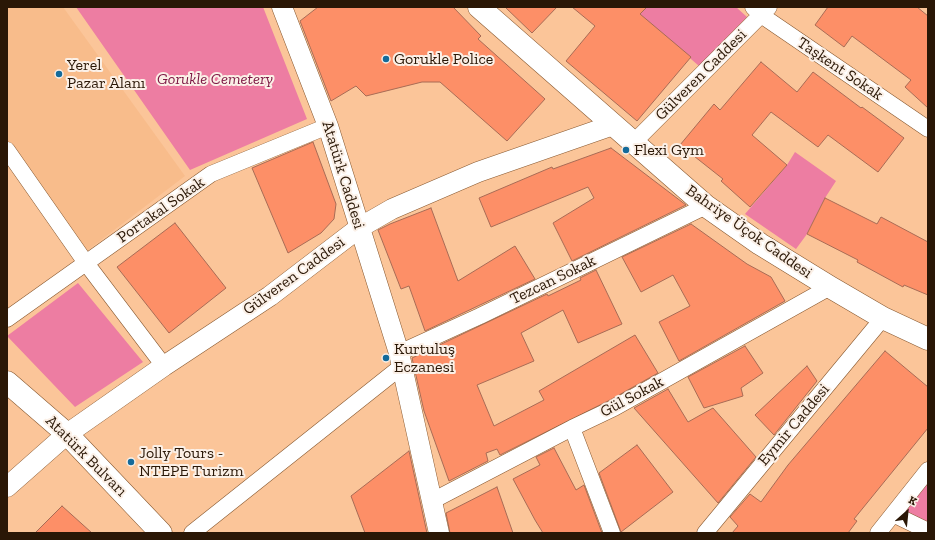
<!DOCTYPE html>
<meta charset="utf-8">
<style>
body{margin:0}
#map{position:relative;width:935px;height:540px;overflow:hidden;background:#fbc599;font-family:"Zilla Slab",serif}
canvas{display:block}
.frame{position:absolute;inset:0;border:8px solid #2a1706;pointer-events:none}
.north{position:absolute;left:887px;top:492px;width:40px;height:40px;-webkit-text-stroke:3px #fbf0e7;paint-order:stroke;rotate:27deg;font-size:11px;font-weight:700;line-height:16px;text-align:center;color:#2a1706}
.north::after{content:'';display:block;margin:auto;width:14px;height:18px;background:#2a1706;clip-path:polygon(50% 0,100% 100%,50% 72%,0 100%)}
</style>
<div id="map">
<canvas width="935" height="540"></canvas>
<div class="frame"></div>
<div class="north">K</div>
</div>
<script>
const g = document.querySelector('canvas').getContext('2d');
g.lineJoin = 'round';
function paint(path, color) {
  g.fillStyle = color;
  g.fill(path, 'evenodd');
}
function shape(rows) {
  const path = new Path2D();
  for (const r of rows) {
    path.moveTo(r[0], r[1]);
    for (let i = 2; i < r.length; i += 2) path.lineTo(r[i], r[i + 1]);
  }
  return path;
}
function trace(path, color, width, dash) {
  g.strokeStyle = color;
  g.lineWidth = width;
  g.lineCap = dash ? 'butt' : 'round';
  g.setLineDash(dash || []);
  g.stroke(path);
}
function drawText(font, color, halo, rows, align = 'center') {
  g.font = font + ' "Zilla Slab",serif';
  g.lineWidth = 4;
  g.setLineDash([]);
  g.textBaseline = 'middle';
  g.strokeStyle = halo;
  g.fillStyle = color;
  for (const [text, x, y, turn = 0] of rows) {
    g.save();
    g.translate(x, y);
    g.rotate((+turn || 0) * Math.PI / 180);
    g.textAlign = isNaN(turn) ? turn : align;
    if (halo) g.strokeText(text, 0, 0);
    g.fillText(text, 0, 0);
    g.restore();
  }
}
paint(shape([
 [7,7,63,7,185,176,84,253,7,141]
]), '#f8bc8b');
paint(shape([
 [76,7,263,7,307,119,190,170],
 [647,7,736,7,747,17,699,66,639,14],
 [795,152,836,181,825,198,807,234,796,249,745,214,787,165],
 [78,283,143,362,75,407,7,336],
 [928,470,928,531,893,514]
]), '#ed7da2');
const building = shape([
 [318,7,453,7,481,36,478,39,545,99,507,141,440,82,422,82,366,96,356,86,331,101,300,21,318,7],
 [505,7,557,7,532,33,505,7],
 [572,7,647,7,640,14,691,57,637,121,566,61,595,26,572,7],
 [828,7,917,7,928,16,928,108,905,87,911,80,852,36,844,47,815,25,828,7],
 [761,62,797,92,813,72,861,108,862,107,904,138,878,172,828,135,818,147,771,112,752,135,787,165,750,207,721,181,723,179,680,145,714,104,720,110,761,62],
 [313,142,336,204,334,219,321,233,288,253,252,168,313,142],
 [611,148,686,205,572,261,553,223,594,198,588,187,491,227,479,198,552,167,553,169,611,148],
 [825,198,877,224,881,217,928,242,928,295,904,285,903,287,857,262,858,260,807,234,825,198],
 [431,208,458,281,515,246,535,279,425,331,409,286,401,289,378,230,390,224,431,208],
 [175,223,226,288,169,333,117,267,175,223],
 [691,224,747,264,771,277,785,301,679,361,659,322,690,306,673,275,641,292,622,257,691,224],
 [596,270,622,324,578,343,563,310,521,333,534,361,477,385,494,426,544,400,539,391,635,335,658,373,610,400,500,455,497,449,486,453,488,461,449,481,424,411,412,358,547,294,548,296,581,280,580,278,596,270],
 [745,346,763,373,741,388,743,396,704,408,688,377,745,346],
 [885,351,928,387,928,428,854,519,857,521,848,533,732,533,738,526,730,517,750,494,761,502,788,465,885,351],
 [807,366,817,381,774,435,755,415,807,366],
 [668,389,688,422,713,408,756,457,718,503,634,408,668,389],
 [637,445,673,492,621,532,599,473,637,445],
 [554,448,576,490,584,485,602,533,543,533,535,520,513,479,540,465,536,457,554,448],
 [409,451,427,533,365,533,351,496,409,451],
 [497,487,513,533,450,533,446,513,497,487],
 [62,506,92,533,35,533,62,506]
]);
paint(building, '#fd8f67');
trace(building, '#a86b55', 1);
const minor = shape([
 [753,7,761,15,928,129],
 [633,143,769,7],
 [7,150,86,263,164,366],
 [7,319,211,174,328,126],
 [399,353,480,316,706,206],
 [572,428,612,533],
 [432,501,572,428,614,408,830,287],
 [893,514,928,531],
 [192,533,402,366],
 [705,533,883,318],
 [878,533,928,470]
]);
const tertiary = shape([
 [282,7,328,126,399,353,439,533],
 [7,487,67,434,164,366,270,296,359,228,392,209,478,172,613,125]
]);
const secondary = shape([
 [479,7,706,206,760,244,830,287,883,318,928,339],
 [7,382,67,434,161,533]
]);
trace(minor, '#885930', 17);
trace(tertiary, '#885930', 21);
trace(secondary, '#885930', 23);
trace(minor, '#fff', 16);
trace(tertiary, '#fff', 20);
trace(secondary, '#fff', 22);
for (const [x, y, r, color] of [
 [386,59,4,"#146a9a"],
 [59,74,4,"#146a9a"],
 [626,150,4,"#146a9a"],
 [386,358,4,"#146a9a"],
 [131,462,4,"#146a9a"]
]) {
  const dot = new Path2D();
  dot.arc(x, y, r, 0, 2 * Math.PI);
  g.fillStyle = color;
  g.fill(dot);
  trace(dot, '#fbf0e7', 1.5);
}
drawText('16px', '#2a1706', '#fbf0e7', [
 ["Gorukle Police",394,59],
 ["Yerel",67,65],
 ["Pazar Alanı",67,83],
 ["Flexi Gym",634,150],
 ["Kurtuluş",394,349],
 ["Eczanesi",394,367],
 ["Jolly Tours -",139,453],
 ["NTEPE Turizm",139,471]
], 'left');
drawText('16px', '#2a1706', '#fbf0e7', [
 ["Taşkent Sokak",840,69,34],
 ["Gülveren Caddesi",701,75,-45],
 ["Atatürk Caddesi",343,175,73],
 ["Portakal Sokak",161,210,-35],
 ["Bahriye Üçok Caddesi",749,232,35],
 ["Gülveren Caddesi",294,276,-36],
 ["Tezcan Sokak",553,280,-26],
 ["Gül Sokak",632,397,-28],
 ["Eymir Caddesi",794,425,-50],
 ["Atatürk Bulvarı",86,456,45]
]);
drawText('italic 16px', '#7b1542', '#fbf0e7', [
 ["Gorukle Cemetery",215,79]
]);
</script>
